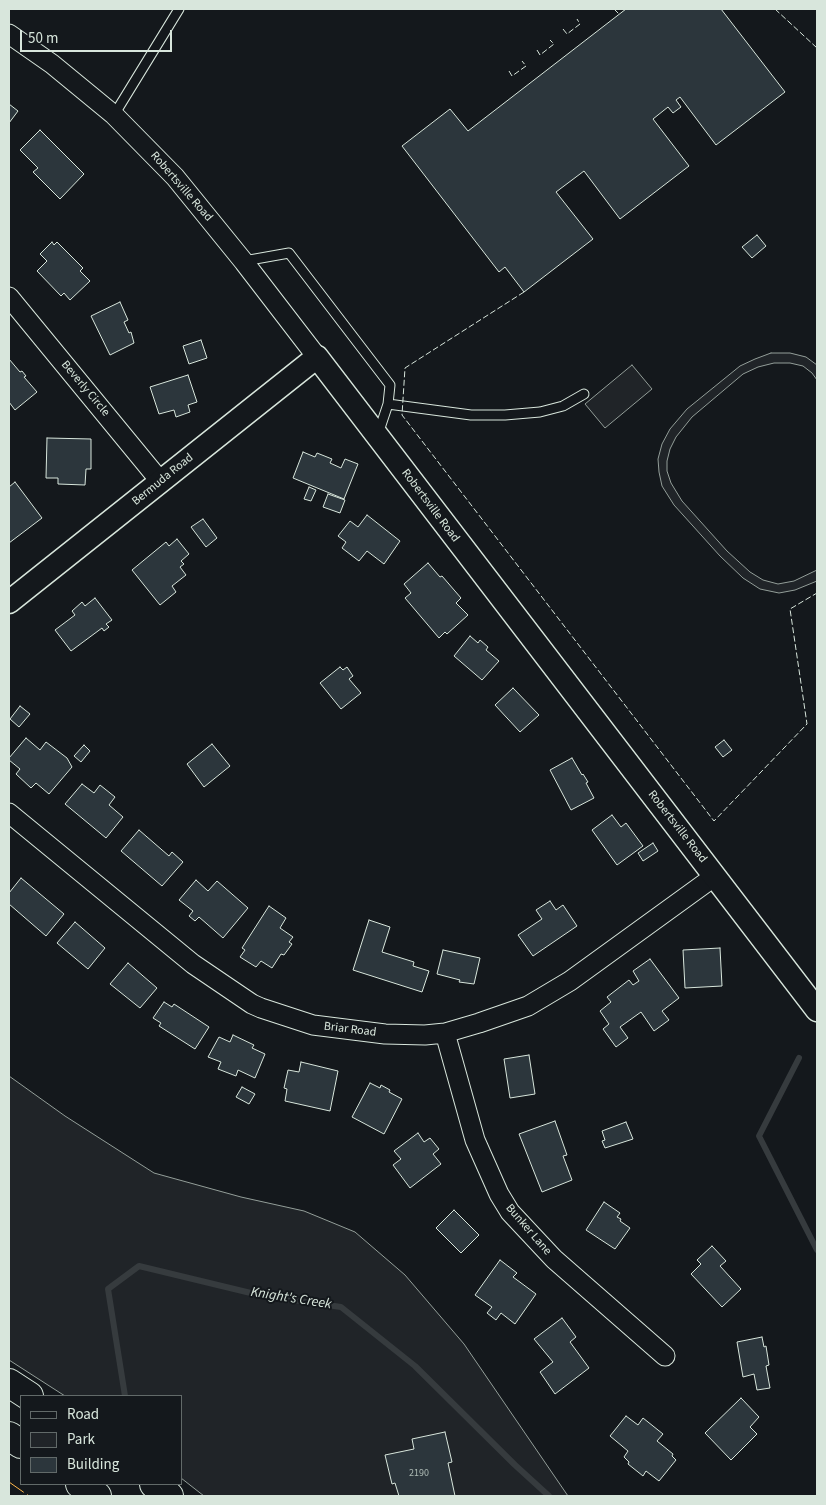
<!DOCTYPE html>
<style>
body{margin:0}
#map{position:relative;width:826px;height:1505px;overflow:hidden;background:#14181c;font-family:"Source Sans 3",sans-serif}
canvas{display:block}
.frame{position:absolute;inset:0;border:10px solid #d8e6dc;pointer-events:none}
.legend{position:absolute;left:20px;top:1395px;width:162px;height:90px;box-sizing:border-box;background:#14181c;border:1px solid #626a69;margin:0;padding:6px 9px;list-style:none;font-size:15px;color:#d8e6dc}
.legend li{display:flex;align-items:center;gap:10px;height:25px}
.legend b{width:25px;border:1px solid #626a69}
.scale{position:absolute;left:20px;top:30px;width:152px;height:22px;box-sizing:border-box;border:2px solid #d8e6dc;border-top:0;padding-left:6px;font-size:15px;line-height:18px;white-space:nowrap;color:#d8e6dc;-webkit-text-stroke:4px #14181c;paint-order:stroke}
</style>
<div id="map">
<canvas width="826" height="1505"></canvas>
<div class="frame"></div>
<ul class="legend">
<li><b style="height:6px;background:#14181c"></b>Road</li>
<li><b style="height:14px;background:#202428"></b>Park</li>
<li><b style="height:14px;background:#2c363c"></b>Building</li>
</ul>
<div class="scale">50 m</div>
</div>
<script>
const g = document.querySelector('canvas').getContext('2d');
g.lineJoin = 'round';
function paint(path, color) {
  g.fillStyle = color;
  g.fill(path, 'evenodd');
}
function shape(rows) {
  const path = new Path2D();
  for (const r of rows) {
    path.moveTo(r[0], r[1]);
    for (let i = 2; i < r.length; i += 2) path.lineTo(r[i], r[i + 1]);
  }
  return path;
}
function trace(path, color, width, dash) {
  g.strokeStyle = color;
  g.lineWidth = width;
  g.lineCap = dash ? 'butt' : 'round';
  g.setLineDash(dash || []);
  g.stroke(path);
}
function drawText(font, color, halo, rows, align = 'center') {
  g.font = font + ' "Source Sans 3",sans-serif';
  g.lineWidth = 4;
  g.setLineDash([]);
  g.textBaseline = 'middle';
  g.strokeStyle = halo;
  g.fillStyle = color;
  for (const [text, x, y, turn = 0] of rows) {
    g.save();
    g.translate(x, y);
    g.rotate((+turn || 0) * Math.PI / 180);
    g.textAlign = isNaN(turn) ? turn : align;
    if (halo) g.strokeText(text, 0, 0);
    g.fillText(text, 0, 0);
    g.restore();
  }
}
const green = shape([
 [771,353,790,353,806,357,817,365,817,380,812,373,803,366,790,363,774,363,758,367,743,374,692,417,676,437,670,449,667,461,667,471,671,483,682,501,727,551,750,572,763,580,778,584,794,581,817,570,817,581,795,590,779,593,760,589,743,578,720,556,674,505,662,486,659,472,658,459,662,444,670,429,687,409,740,366,755,359,771,353],
 [632,365,652,389,605,428,585,404,632,365],
 [9,1076,65,1116,154,1173,241,1197,304,1211,355,1232,405,1275,464,1344,568,1496,204,1496,181,1478,181,1396,65,1396,9,1360,9,1076]
]);
paint(green, '#202428');
trace(green, '#939e99', 1);
trace(shape([
 [799,1058,759,1136,817,1250],
 [125,1396,108,1289,139,1266,259,1295,341,1307,415,1366,515,1465,549,1496]
]), '#363b3e', 6);
const building = shape([
 [626,9,721,9,785,92,716,145,680,97,676,100,681,107,673,113,668,107,653,119,689,166,620,219,584,171,556,192,593,239,524,292,505,267,499,272,402,146,450,109,468,131,626,9],
 [9,104,18,111,9,123,9,104],
 [40,130,84,174,60,199,33,172,38,168,20,150,40,130],
 [757,235,766,246,752,258,742,247,757,235],
 [52,242,54,245,57,242,83,268,80,271,90,281,70,300,64,293,61,296,37,271,47,261,40,254,52,242],
 [120,302,128,320,124,322,129,333,131,332,134,343,110,355,91,316,120,302],
 [201,340,207,358,189,364,183,346,201,340],
 [9,359,20,372,22,371,26,376,24,377,37,392,15,410,9,402,9,359],
 [188,375,197,402,188,405,190,412,176,417,174,410,159,414,150,387,188,375],
 [47,438,91,439,91,469,86,469,85,485,58,484,58,478,46,478,47,438],
 [303,452,315,457,317,453,332,459,330,463,341,468,345,459,358,464,344,499,293,478,303,452],
 [15,482,42,518,9,543,9,487,15,482],
 [309,487,316,490,311,501,304,499,309,487],
 [328,494,345,500,340,513,323,507,328,494],
 [367,515,400,541,384,564,367,551,359,561,342,548,346,542,338,536,350,521,358,527,367,515],
 [203,519,217,538,206,547,191,527,203,519],
 [177,539,189,554,181,561,184,564,180,567,186,575,172,586,176,592,160,605,132,570,166,542,169,546,177,539],
 [428,563,440,577,442,576,461,598,456,603,468,615,447,634,445,632,439,638,405,598,411,593,404,584,428,563],
 [95,598,112,620,106,624,109,627,104,631,102,628,71,651,55,630,75,615,72,611,82,602,85,606,95,598],
 [470,636,478,643,480,640,488,647,486,650,499,661,482,680,454,656,470,636],
 [340,667,343,670,347,667,353,676,349,679,361,693,341,709,320,683,340,667],
 [513,688,539,715,520,732,495,705,513,688],
 [20,706,30,714,19,727,10,719,20,706],
 [26,738,40,750,46,742,67,758,72,767,49,794,36,783,31,788,16,774,20,769,9,760,9,758,26,738],
 [724,740,732,750,723,757,715,747,724,740],
 [212,744,230,766,204,787,187,764,212,744],
 [84,745,90,751,81,762,74,756,84,745],
 [572,758,582,775,583,774,588,782,586,783,594,798,571,810,550,770,572,758],
 [82,784,94,793,100,785,115,797,109,805,123,817,106,838,65,804,82,784],
 [612,815,621,827,626,823,643,846,617,865,592,830,612,815],
 [139,830,169,856,172,852,183,862,162,886,121,851,139,830],
 [653,843,658,851,643,861,638,853,653,843],
 [21,878,64,914,46,936,9,904,9,893,21,878],
 [196,880,208,891,217,881,248,908,223,938,199,917,195,921,189,916,193,911,179,900,196,880],
 [550,901,556,910,563,905,577,926,533,956,518,935,542,919,536,910,550,901],
 [269,906,286,918,280,928,293,937,289,942,292,944,284,955,281,954,272,968,261,961,256,967,240,957,245,950,242,948,269,906],
 [369,920,390,927,382,952,414,962,413,966,429,971,422,992,353,970,369,920],
 [75,922,105,948,88,969,57,943,75,922],
 [720,948,722,986,685,988,683,950,720,948],
 [443,950,480,958,474,984,459,982,460,980,437,974,443,950],
 [650,959,679,998,662,1011,669,1020,654,1031,641,1012,620,1027,628,1038,616,1047,603,1029,609,1024,600,1011,611,1002,607,997,629,980,633,985,639,981,633,971,650,959],
 [128,963,157,988,140,1008,110,984,128,963],
 [164,1002,172,1007,174,1004,209,1027,195,1049,159,1026,161,1023,153,1018,164,1002],
 [233,1035,254,1045,252,1048,265,1054,255,1078,238,1070,236,1076,218,1069,221,1062,208,1057,219,1037,230,1042,233,1035],
 [529,1055,535,1094,510,1098,504,1059,529,1055],
 [301,1062,338,1071,330,1111,285,1101,287,1089,284,1088,288,1070,299,1072,301,1062],
 [370,1083,380,1088,381,1085,390,1090,389,1092,402,1099,384,1134,352,1117,370,1083],
 [242,1087,255,1094,249,1104,236,1097,242,1087],
 [555,1121,567,1155,563,1156,572,1180,542,1192,519,1134,555,1121],
 [626,1122,633,1139,605,1148,602,1141,605,1140,602,1131,626,1122],
 [418,1133,424,1142,430,1138,439,1149,433,1154,441,1164,410,1188,393,1165,401,1159,394,1151,418,1133],
 [604,1202,620,1213,617,1217,621,1219,620,1221,630,1228,615,1249,586,1230,604,1202],
 [454,1210,479,1235,461,1253,436,1228,454,1210],
 [712,1246,726,1261,720,1266,741,1289,722,1307,691,1274,701,1264,697,1260,712,1246],
 [500,1260,517,1273,513,1277,536,1294,515,1324,501,1313,496,1320,487,1313,492,1307,475,1295,500,1260],
 [562,1318,576,1337,570,1342,589,1368,555,1394,540,1372,553,1362,534,1339,562,1318],
 [762,1337,764,1347,766,1346,769,1365,766,1366,770,1388,757,1390,754,1374,743,1377,737,1342,762,1337],
 [741,1398,759,1417,750,1427,757,1434,731,1460,705,1433,741,1398],
 [626,1416,638,1425,643,1418,663,1434,657,1441,673,1454,672,1456,676,1460,659,1481,646,1471,643,1476,628,1464,629,1462,624,1457,628,1451,610,1436,626,1416],
 [445,1432,452,1462,448,1463,455,1496,399,1496,395,1483,392,1484,385,1455,414,1449,412,1439,445,1432]
]);
paint(building, '#2c363c');
trace(building, '#d8e6dc', 1);
const service = shape([
 [114,115,179,9],
 [244,261,289,253,390,385,388,404,378,434],
 [388,404,471,415,505,415,540,412,563,406,584,394]
]);
const minor = shape([
 [9,34,52,64,114,115,175,177,244,262,317,357],
 [9,297,161,482],
 [9,813,193,964,252,1004,261,1008,313,1025,385,1034,425,1035,445,1033,479,1023,528,1006,570,981,715,876],
 [445,1033,475,1140,499,1194,510,1212,554,1259,665,1356]
]);
const tertiary = shape([
 [9,602,317,357,817,1010]
]);
const trunk = shape([
 [9,1383,29,1396],
 [9,1436,21,1444],
 [80,1484,97,1496],
 [154,1484,169,1496]
]);
trace(service, '#d8e6dc', 11);
trace(minor, '#d8e6dc', 21);
trace(tertiary, '#d8e6dc', 25);
trace(trunk, '#d8e6dc', 30);
trace(service, '#14181c', 9);
trace(minor, '#14181c', 19);
trace(tertiary, '#14181c', 22);
trace(trunk, '#14181c', 28);
trace(shape([
 [614,9,619,14],
 [775,9,817,48],
 [563,29,567,34,580,24,577,19],
 [537,50,540,55,554,44,550,40],
 [509,71,512,76,526,66,522,61],
 [524,292,405,368,402,415,714,821,807,724,790,609,817,593]
]), '#d8e6dc', 1, [6, 2.5]);
trace(shape([
 [9,1482,29,1496]
]), '#ffb74d', 1, [18, 4, 2.5, 4]);
drawText('10px', '#adbab4', null, [
 ["2190",419,1474]
]);
drawText('12px', '#d8e6dc', '#14181c', [
 ["Robertsville Road",181,187,49],
 ["Beverly Circle",85,389,50],
 ["Bermuda Road",163,480,-39],
 ["Robertsville Road",430,506,53],
 ["Robertsville Road",677,827,52],
 ["Briar Road",350,1030,7],
 ["Bunker Lane",528,1230,49]
]);
drawText('italic 14px', '#d8e6dc', '#14181c', [
 ["Knight's Creek",291,1299,9]
]);
</script>
